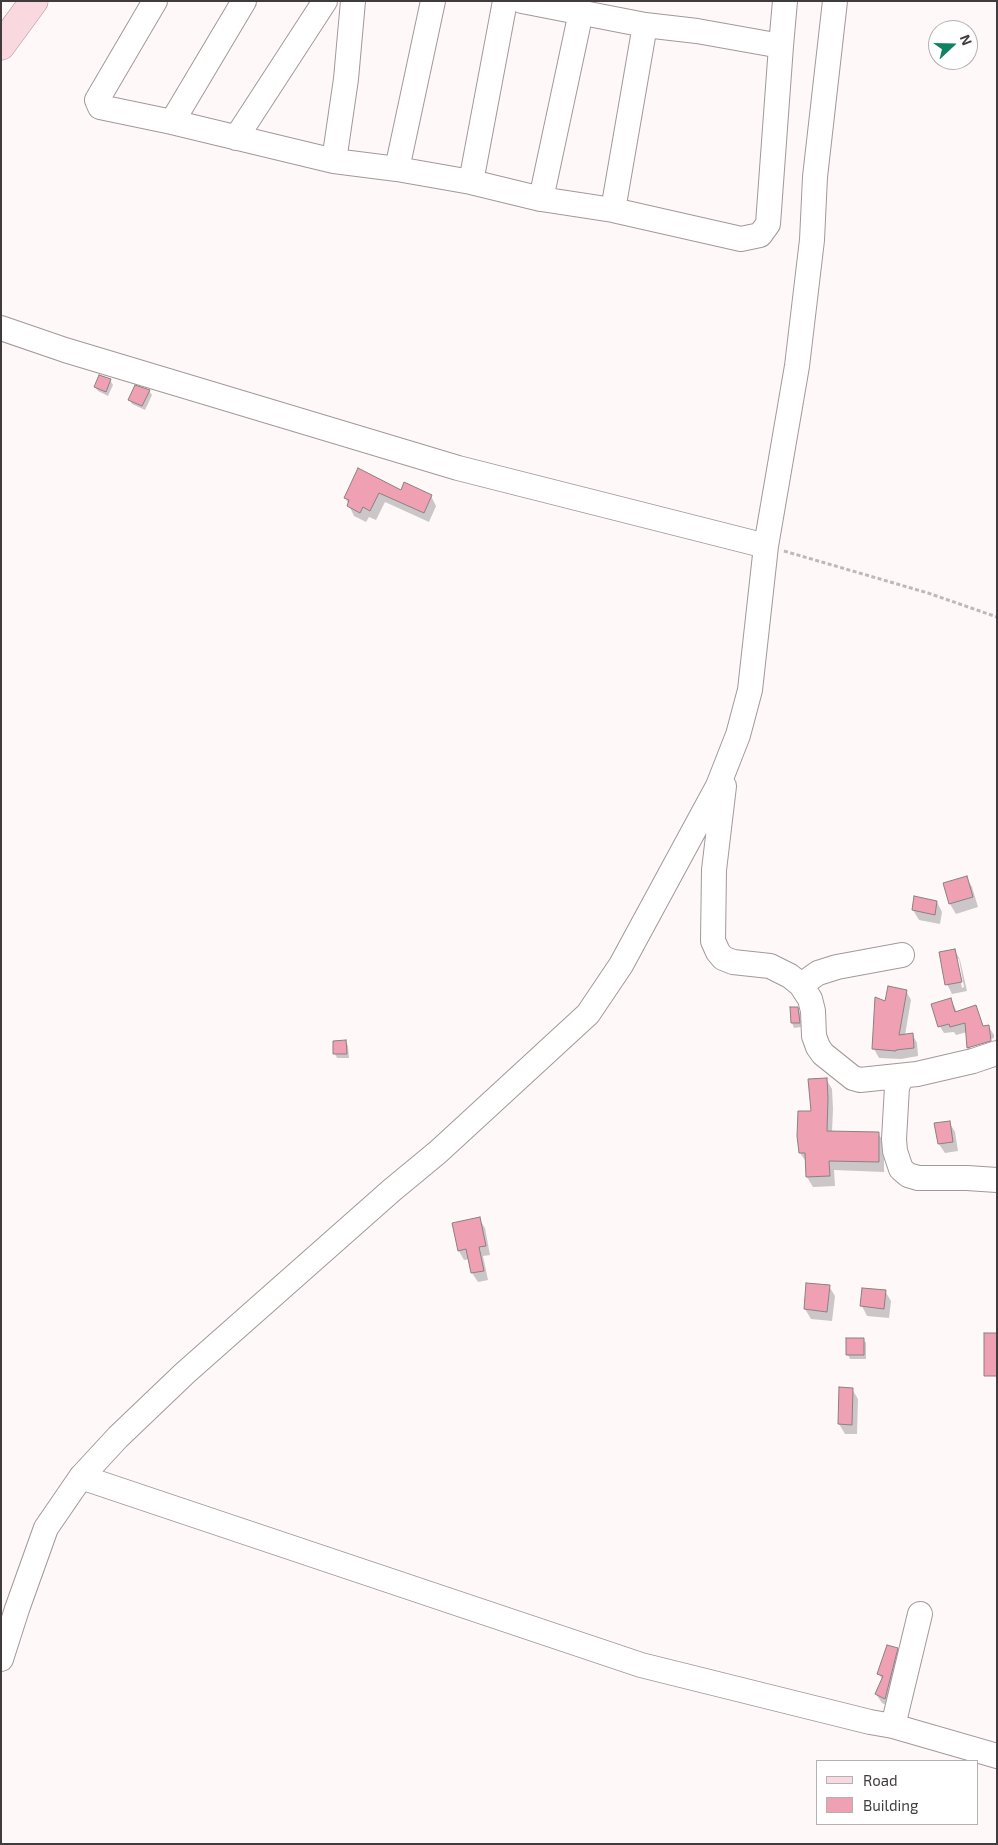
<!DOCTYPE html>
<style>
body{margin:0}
#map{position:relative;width:998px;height:1845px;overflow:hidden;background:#fef8f9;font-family:"Exo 2",sans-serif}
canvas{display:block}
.frame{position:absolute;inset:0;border:2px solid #403c3d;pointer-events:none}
.legend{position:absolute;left:816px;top:1760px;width:162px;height:65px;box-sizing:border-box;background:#fff;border:1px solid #b3b1b1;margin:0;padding:6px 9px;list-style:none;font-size:15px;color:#403c3d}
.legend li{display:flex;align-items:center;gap:10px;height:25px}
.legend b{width:25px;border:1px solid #b3b1b1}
.north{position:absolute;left:928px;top:20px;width:50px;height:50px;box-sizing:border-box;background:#fff;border:1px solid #b3b1b1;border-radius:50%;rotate:69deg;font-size:14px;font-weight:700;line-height:20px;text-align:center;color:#403c3d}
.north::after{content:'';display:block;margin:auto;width:18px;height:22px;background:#0f8361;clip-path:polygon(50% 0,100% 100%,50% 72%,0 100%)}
</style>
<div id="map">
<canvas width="998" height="1845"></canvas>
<div class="frame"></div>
<ul class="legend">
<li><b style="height:6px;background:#f9d8df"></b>Road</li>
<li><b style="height:14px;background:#f0a0b3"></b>Building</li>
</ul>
<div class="north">N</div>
</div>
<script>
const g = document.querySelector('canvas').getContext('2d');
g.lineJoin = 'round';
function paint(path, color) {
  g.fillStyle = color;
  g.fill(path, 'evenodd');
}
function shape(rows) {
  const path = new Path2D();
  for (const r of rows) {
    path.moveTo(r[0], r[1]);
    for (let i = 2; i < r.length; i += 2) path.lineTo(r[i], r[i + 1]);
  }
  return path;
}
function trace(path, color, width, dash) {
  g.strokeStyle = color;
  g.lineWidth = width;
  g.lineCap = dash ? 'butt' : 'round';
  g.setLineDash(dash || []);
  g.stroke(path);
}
paint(shape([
 [110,380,113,385,108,396,98,391,95,387],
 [149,391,152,395,145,410,132,404,130,400],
 [359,470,402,491,431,496,436,506,429,522,385,502,376,520,369,517,366,522,354,516,345,497],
 [966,877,972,887,978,907,956,914,950,904,944,884],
 [937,902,942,912,940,924,919,920,913,910],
 [955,950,960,960,967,991,952,994,947,984],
 [956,959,959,959,964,987,962,988],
 [906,991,911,1000,905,1035,912,1034,917,1043,918,1056,901,1059,879,1058,874,1049,876,999,886,1002],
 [951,1000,957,1012,975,1006,984,1027,989,1027,994,1035,994,1038,970,1046,970,1049,994,1041,995,1049,973,1056,968,1048,967,1032,956,1035,954,1032,944,1033,939,1025],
 [797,1008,800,1013,801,1027,794,1028,792,1023,791,1009],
 [346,1041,348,1046,349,1058,337,1058,335,1054],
 [826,1079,832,1089,833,1109,832,1132,878,1133,884,1143,884,1172,834,1170,835,1186,813,1187,807,1177,807,1163,800,1153,812,1112],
 [949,1122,955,1132,958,1151,945,1153,939,1144],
 [479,1219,485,1228,490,1255,483,1256,488,1280,478,1282,472,1273,470,1259,464,1260,459,1251],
 [829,1286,835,1296,832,1321,811,1319,805,1309],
 [885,1291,891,1301,889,1318,867,1316,862,1306],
 [863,1339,866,1343,866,1359,850,1359,848,1355],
 [852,1389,858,1399,857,1434,845,1434,839,1424],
 [897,1650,902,1659,890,1707,882,1703,876,1694,883,1681,879,1674]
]), '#0003');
const building = shape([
 [99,375,111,379,106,392,94,387,99,375],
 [135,385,150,390,142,406,128,400,135,385],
 [358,468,401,490,404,482,432,495,424,513,379,493,370,511,363,507,360,513,347,506,349,500,344,498,358,468],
 [967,876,973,897,949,904,943,883,967,876],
 [914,896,937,901,935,915,912,910,914,896],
 [955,949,962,982,945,985,939,952,955,949],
 [888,986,907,990,899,1035,913,1033,914,1048,896,1050,896,1051,872,1049,875,997,885,1001,888,986],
 [951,998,955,1012,976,1005,983,1026,989,1025,991,1041,967,1048,965,1023,950,1027,949,1024,938,1027,931,1004,951,998],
 [790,1007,798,1007,800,1023,791,1023,790,1007],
 [346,1040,347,1054,333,1054,333,1041,346,1040],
 [827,1078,828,1098,827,1131,879,1132,879,1162,829,1161,830,1176,806,1177,805,1153,799,1153,797,1136,798,1111,811,1111,808,1079,827,1078],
 [950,1121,953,1142,938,1144,934,1123,950,1121],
 [480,1217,486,1246,479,1247,484,1271,471,1273,466,1249,458,1251,452,1223,480,1217],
 [806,1283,830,1285,827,1312,804,1309,806,1283],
 [862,1288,886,1290,884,1309,860,1306,862,1288],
 [984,1333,997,1333,997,1376,984,1376,984,1333],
 [846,1338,864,1338,864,1355,846,1355,846,1338],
 [839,1387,853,1388,852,1425,838,1424,839,1387],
 [887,1645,898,1648,885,1699,875,1694,883,1676,877,1674,887,1645]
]);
paint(building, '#f0a0b3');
trace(building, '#8a8082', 1);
const minor = shape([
 [155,1,97,100,100,107,172,122,334,161,397,169,471,182,541,199,613,210,741,239,760,235,768,224,781,46],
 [522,1,645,25,697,31,781,46,785,1],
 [172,122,244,1],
 [236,138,325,1],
 [334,161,346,79,353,1],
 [397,169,433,1],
 [471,182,505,1],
 [541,199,581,12],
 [613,210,645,25],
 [1,328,65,350,458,468,766,546],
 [724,786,714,870,713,941,718,952,723,958,733,962,770,966,790,976,801,985,810,999,813,1011,814,1036,818,1047,823,1054,853,1078,860,1080,917,1074,973,1061,997,1053],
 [801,985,818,973,837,967,902,955],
 [902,1076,897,1087,894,1139,895,1151,901,1169,908,1175,918,1178,967,1178,997,1180],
 [81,1477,641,1665,870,1722,893,1726,997,1756],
 [1,1659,17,1609,46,1528,81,1477,118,1437,185,1373,392,1190,438,1152,588,1014,621,965,718,786,738,735,750,690,766,546,797,366,812,240,815,177,835,1],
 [893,1726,920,1614]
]);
const major = shape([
 [1,46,34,1]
]);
trace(minor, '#a2989a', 26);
trace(major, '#b69099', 29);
trace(shape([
 [784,551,928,593,997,617]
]), '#bfb9ba', 3, [4, 2.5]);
trace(minor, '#fff', 24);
trace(major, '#f9d8df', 28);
</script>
